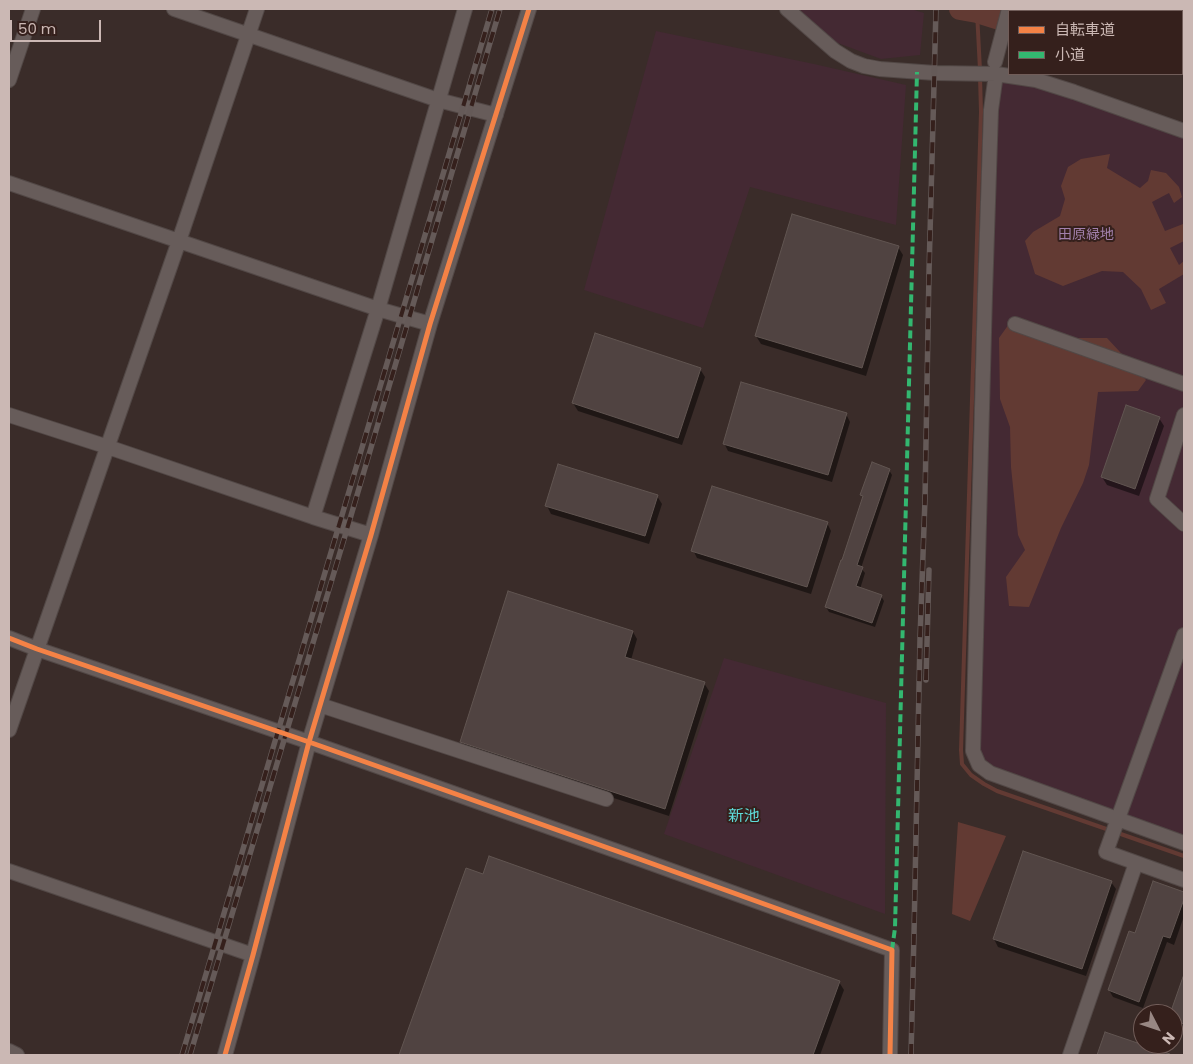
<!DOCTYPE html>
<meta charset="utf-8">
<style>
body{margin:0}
#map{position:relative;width:1193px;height:1064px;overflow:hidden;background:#3a2c29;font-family:Poppins,"Noto Sans JP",sans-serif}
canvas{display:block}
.frame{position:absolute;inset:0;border:10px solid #cbb8b4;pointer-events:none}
.legend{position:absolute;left:1008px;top:10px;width:175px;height:65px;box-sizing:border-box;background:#35201c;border:1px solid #715d59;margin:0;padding:6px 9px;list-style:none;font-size:15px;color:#cbb8b4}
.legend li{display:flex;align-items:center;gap:10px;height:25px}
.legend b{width:25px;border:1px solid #715d59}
.north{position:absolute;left:1133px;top:1004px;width:50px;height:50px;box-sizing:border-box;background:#35201c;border:1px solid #715d59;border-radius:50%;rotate:131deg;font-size:14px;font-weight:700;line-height:20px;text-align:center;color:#cbb8b4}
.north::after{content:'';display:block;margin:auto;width:18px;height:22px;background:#988783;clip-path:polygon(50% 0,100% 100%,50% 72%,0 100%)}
.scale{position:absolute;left:10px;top:20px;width:91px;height:22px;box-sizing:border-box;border:2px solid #cbb8b4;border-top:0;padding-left:6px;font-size:15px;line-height:18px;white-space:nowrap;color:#cbb8b4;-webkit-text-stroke:4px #35201c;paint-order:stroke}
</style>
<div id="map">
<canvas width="1193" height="1064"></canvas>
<div class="frame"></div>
<ul class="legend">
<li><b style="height:6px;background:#f48246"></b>自転車道</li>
<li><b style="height:6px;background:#33b770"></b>小道</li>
</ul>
<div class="north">N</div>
<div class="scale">50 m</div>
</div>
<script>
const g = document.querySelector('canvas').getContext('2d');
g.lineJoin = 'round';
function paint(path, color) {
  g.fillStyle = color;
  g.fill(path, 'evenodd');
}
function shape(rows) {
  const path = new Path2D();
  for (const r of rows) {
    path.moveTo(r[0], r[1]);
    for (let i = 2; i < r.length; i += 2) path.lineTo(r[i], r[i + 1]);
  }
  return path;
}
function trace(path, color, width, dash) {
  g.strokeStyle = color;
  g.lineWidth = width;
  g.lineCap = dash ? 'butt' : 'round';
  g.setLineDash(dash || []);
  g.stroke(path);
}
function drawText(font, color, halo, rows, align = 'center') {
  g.font = font + ' Poppins,"Noto Sans JP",sans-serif';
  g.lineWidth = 4;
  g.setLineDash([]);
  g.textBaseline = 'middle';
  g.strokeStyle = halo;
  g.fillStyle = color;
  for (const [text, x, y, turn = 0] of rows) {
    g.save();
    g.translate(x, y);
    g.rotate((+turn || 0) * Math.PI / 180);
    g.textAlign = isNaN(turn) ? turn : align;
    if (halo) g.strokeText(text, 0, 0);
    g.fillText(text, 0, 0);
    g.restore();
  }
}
paint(shape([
 [782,9,911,9,924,13,920,55,881,59,816,35],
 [656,31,814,64,906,85,896,225,750,187,703,328,584,290],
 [996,74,1184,131,1184,837,990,773,977,760],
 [724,658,886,703,885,914,664,834]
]), '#442933');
paint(shape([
 [1110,154,1107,168,1140,188,1148,181,1151,170,1166,173,1179,187,1182,197,1174,203,1169,193,1152,202,1165,231,1183,224,1184,227,1184,241,1170,248,1179,265,1184,261,1184,274,1159,289,1166,303,1151,310,1141,289,1123,272,1102,271,1063,286,1035,274,1025,241,1033,232,1060,216,1065,199,1061,186,1068,167,1081,159],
 [1014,317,1053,338,1107,338,1146,380,1138,391,1098,392,1089,465,1083,483,1061,528,1029,607,1009,606,1006,577,1025,550,1018,535,1011,467,1010,427,1000,399,999,338],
 [958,822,1006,836,970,921,952,914]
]), '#623a33');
paint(shape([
 [898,247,903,255,866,376,761,344,756,336],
 [700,369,705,377,682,445,578,411,573,403],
 [846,414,850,422,832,482,728,451,724,443],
 [1159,418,1164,426,1139,496,1107,485,1102,477],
 [889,470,892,475,861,568,865,573,860,589,881,596,884,601,875,627,829,612,826,607,864,498,862,495],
 [657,496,662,504,649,544,551,514,547,506],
 [827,523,831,531,811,594,697,558,693,550],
 [633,632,637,639,631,660,704,683,709,691,669,816,466,750,462,742],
 [467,870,483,876,839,982,844,990,820,1055,400,1055],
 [1111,882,1116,889,1086,976,998,947,994,939],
 [1154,882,1184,893,1184,916,1174,945,1167,942,1143,1008,1113,997,1109,990,1135,935],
 [1184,977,1184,1029,1174,1026,1173,1024,1173,1014,1171,1014],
 [1105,1033,1154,1050,1158,1055,1098,1055]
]), '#0007');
trace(shape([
 [977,12,980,70],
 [980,77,981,112,961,750,962,764,971,775,984,784,997,791,1184,856]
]), '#623a33', 4);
trace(shape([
 [960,9,977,12,1009,22],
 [1182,44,1184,43]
]), '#623a33', 22);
const building = shape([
 [792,214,899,246,862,368,755,336,792,214],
 [595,333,701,368,678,438,572,403,595,333],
 [741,382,847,413,828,475,723,444,741,382],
 [1126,405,1160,417,1135,489,1101,477,1126,405],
 [872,462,890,469,857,565,863,567,856,586,882,595,872,623,825,607,841,560,842,560,863,496,860,495,872,462],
 [558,464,658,495,645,536,545,506,558,464],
 [712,486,828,522,807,587,691,551,712,486],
 [508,591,633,631,625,657,705,682,665,809,460,742,508,591],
 [1023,851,1112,881,1082,969,993,939,1023,851],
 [489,856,840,981,813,1055,399,1055,466,868,483,874,489,856],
 [1153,881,1184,892,1184,899,1170,938,1163,936,1139,1002,1108,990,1129,931,1135,933,1153,881],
 [1183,977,1184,977,1184,1024,1173,1020,1173,1014,1170,1014,1183,977],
 [1105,1032,1170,1054,1170,1055,1097,1055,1105,1032]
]);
paint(building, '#504341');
trace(building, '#615551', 1);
const minor = shape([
 [174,9,438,100,496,115],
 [787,9,835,51,851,61,864,66,880,69,935,73,996,74,1036,80,1074,92,1184,131],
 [995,62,1009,9],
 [996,74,991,110,985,294,973,751,979,765,990,773,1184,843],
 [9,80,33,9],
 [9,183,378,309,430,324],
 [1015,324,1184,384],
 [9,415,108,447,313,517,371,535],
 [1184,415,1157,499,1184,524],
 [313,517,378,309,465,9],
 [1184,635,1106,852,1184,880],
 [9,638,37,649,309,742,642,860,892,950,890,1055],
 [320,705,606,799],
 [9,730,179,241,257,9],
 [9,871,253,955],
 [9,1051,17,1055],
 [225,1055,253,955,309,742,371,535,430,324,529,9],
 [1070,1055,1136,863]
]);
trace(minor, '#524846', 16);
trace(minor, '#675c5a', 14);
const rail = shape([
 [926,680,929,570],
 [182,1055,492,9],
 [190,1055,350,519,500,9],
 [911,1055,914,934,920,638,925,499,929,272,936,9]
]);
trace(rail, '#655a58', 5.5);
trace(rail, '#35201c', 4, [11]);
trace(shape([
 [892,950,895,928,917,72]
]), '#33b770', 4, [8, 4]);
trace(shape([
 [9,638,37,649,309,742,642,860,892,950,890,1055],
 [225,1055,253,955,309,742,371,535,430,324,529,9]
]), '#f48246', 5);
drawText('14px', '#a280ac', '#35201c', [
 ["田原緑地",1086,235]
]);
drawText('16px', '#5edcdb', '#35201c', [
 ["新池",744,817]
]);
</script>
